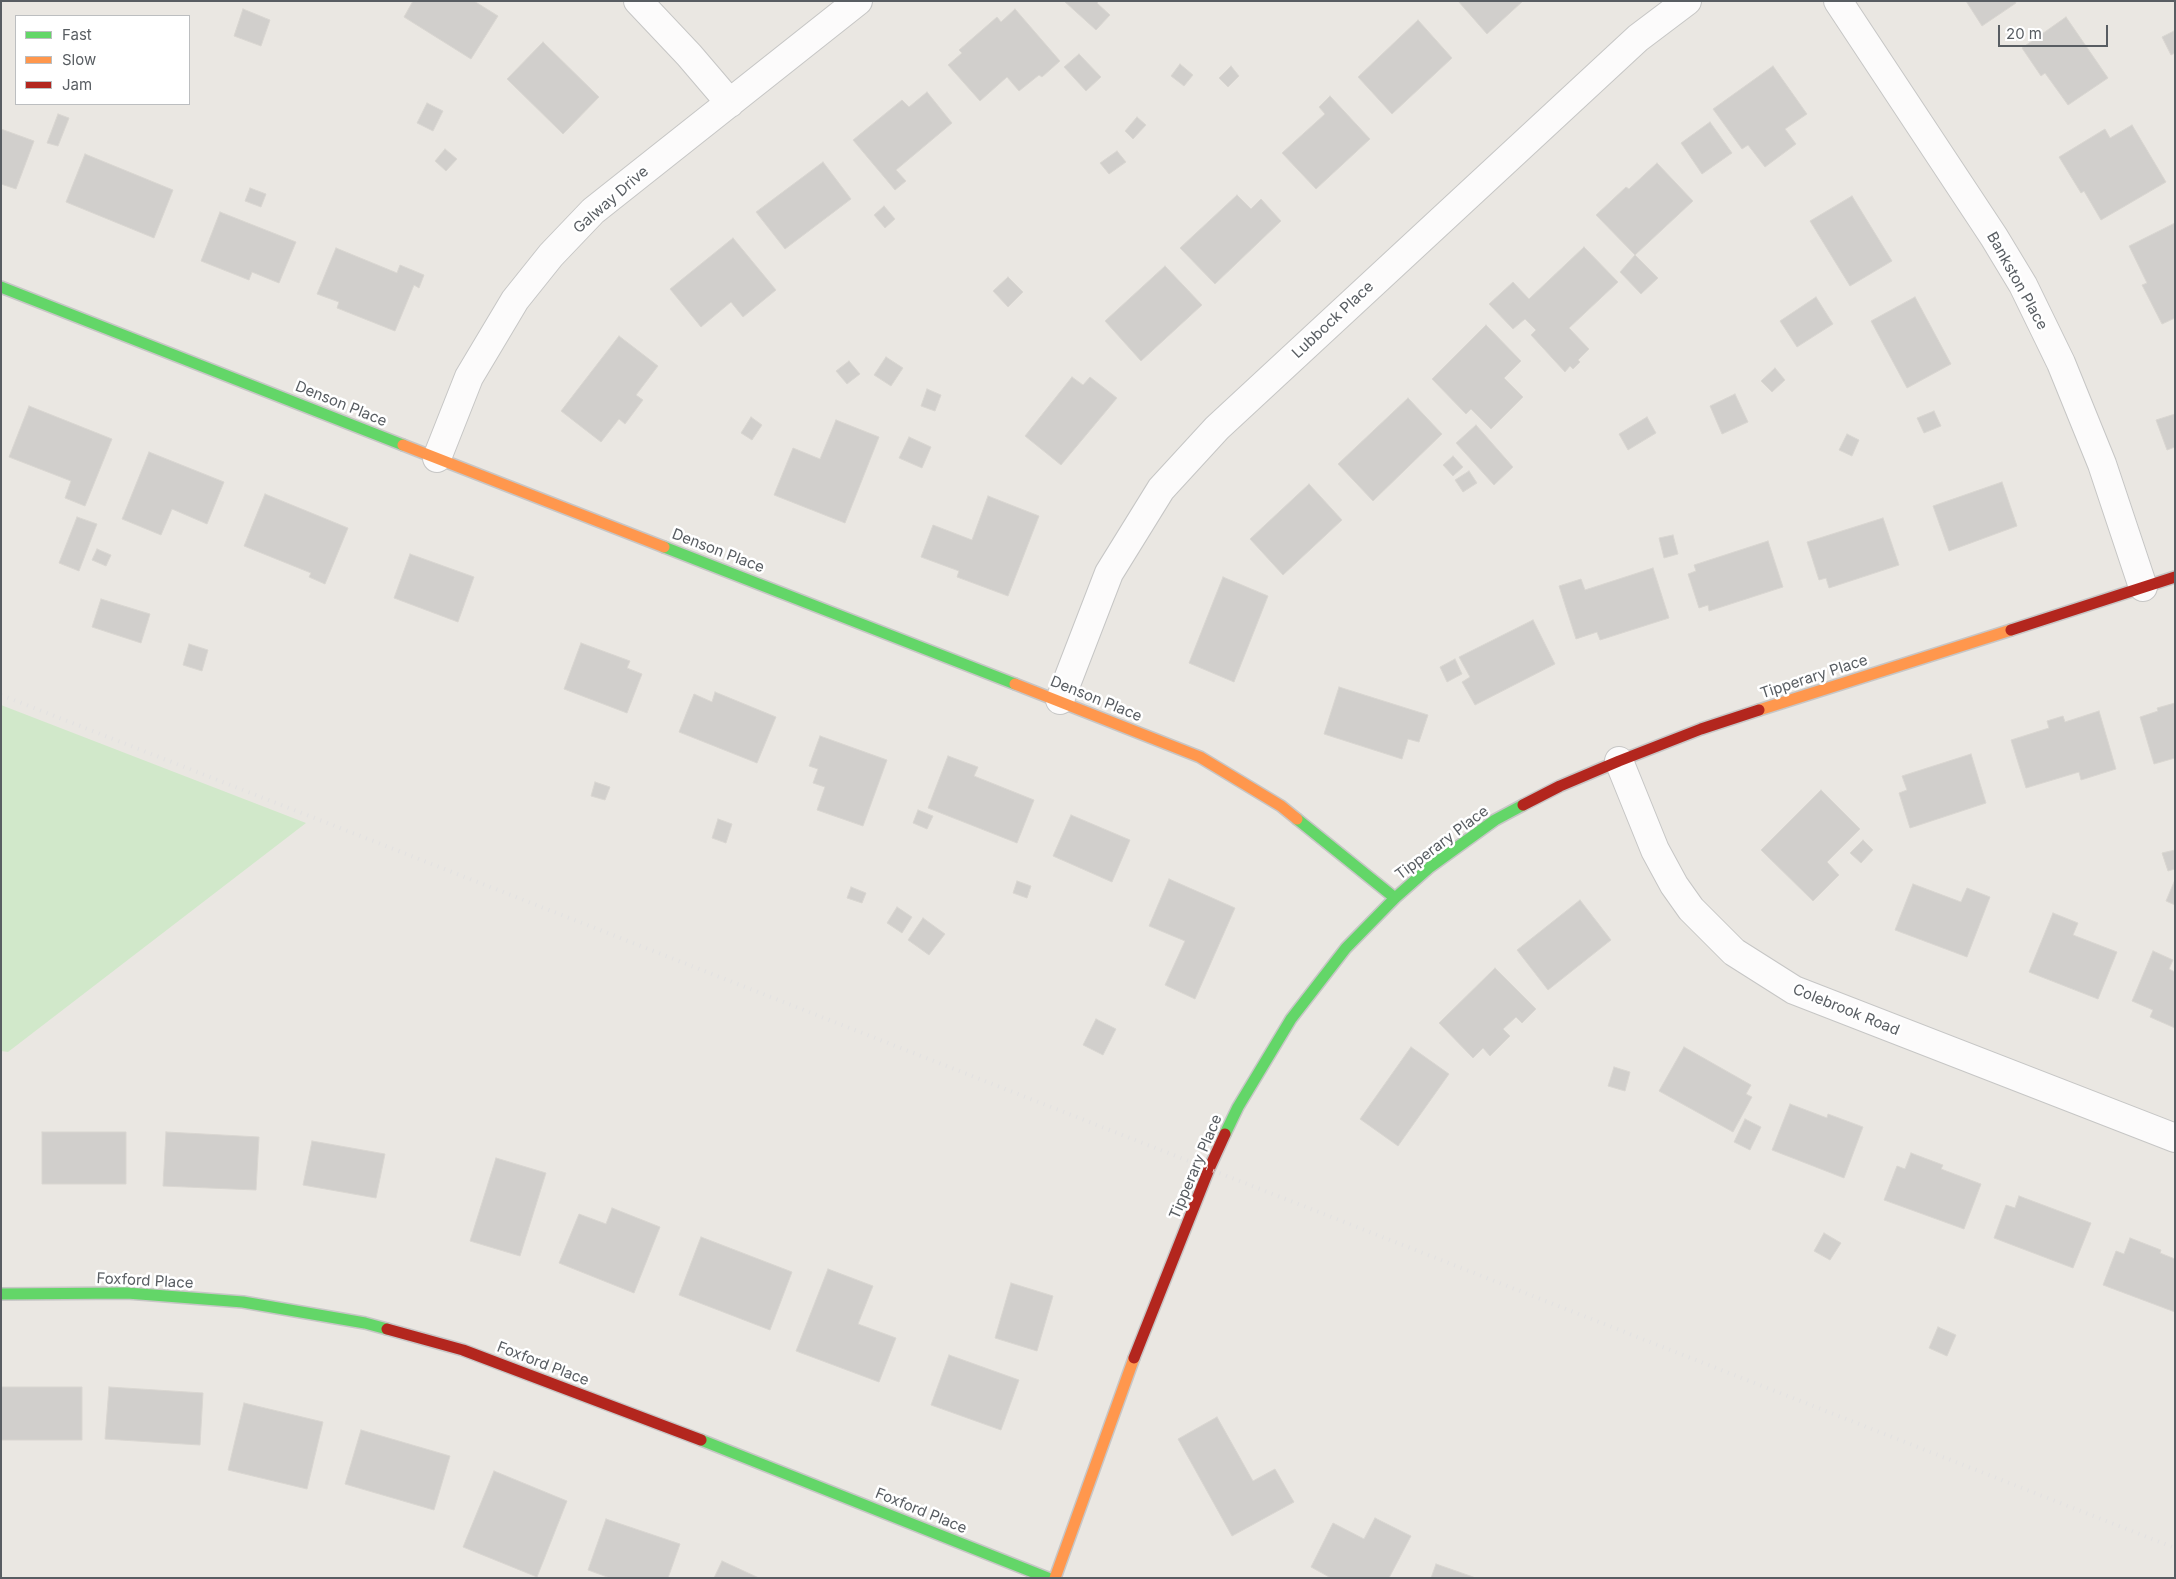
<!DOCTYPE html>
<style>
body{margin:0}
#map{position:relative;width:2176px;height:1579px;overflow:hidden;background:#eae7e2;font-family:Inter,sans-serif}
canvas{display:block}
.frame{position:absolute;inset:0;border:2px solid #585d62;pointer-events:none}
.legend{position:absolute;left:15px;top:15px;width:175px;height:90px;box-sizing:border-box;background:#fff;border:1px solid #bcbec0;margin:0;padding:6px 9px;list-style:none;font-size:15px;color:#585d62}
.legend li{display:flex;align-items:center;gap:10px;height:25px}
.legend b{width:25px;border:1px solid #bcbec0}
.scale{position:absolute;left:1998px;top:25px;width:110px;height:22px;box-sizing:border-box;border:2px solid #585d62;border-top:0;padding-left:6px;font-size:15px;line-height:18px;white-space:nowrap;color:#585d62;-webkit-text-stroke:4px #fff;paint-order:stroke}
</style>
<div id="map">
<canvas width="2176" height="1579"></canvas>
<div class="frame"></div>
<ul class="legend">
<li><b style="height:6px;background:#63d668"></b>Fast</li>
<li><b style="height:6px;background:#ff974d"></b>Slow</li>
<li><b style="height:6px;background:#b3261e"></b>Jam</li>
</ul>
<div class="scale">20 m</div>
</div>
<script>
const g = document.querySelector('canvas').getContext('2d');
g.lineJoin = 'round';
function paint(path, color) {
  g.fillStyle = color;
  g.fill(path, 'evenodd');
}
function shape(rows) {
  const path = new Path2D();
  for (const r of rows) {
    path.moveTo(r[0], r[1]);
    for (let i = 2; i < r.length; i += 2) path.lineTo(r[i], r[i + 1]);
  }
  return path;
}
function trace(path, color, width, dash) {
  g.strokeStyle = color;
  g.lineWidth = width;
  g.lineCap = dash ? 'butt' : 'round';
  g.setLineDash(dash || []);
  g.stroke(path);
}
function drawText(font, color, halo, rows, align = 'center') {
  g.font = font + ' Inter,sans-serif';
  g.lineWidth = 5;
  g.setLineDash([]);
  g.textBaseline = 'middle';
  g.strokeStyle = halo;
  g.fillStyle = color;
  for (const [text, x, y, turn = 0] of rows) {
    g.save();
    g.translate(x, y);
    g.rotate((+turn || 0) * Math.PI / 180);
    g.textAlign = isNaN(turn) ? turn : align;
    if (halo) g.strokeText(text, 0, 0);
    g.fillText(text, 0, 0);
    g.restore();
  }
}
paint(shape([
 [1,705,306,823,8,1052,1,1051]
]), '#d1e8ca');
const building = shape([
 [413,1,474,1,498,16,471,59,404,17,413,1],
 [1064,1,1099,1,1097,3,1110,15,1096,30,1064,1],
 [1458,1,1523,1,1487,34,1458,1],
 [1966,1,2015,1,2016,3,1982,26,1966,1],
 [243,9,270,20,261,46,234,36,243,9],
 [1015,9,1060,61,1042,77,1039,75,1019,91,1007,77,980,101,948,65,962,53,959,50,997,17,1001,22,1015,9],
 [2066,17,2108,78,2068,105,2045,73,2041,76,2022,48,2066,17],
 [1418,20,1452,58,1392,114,1358,77,1418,20],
 [2174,31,2175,53,2171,55,2162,37,2174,31],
 [543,42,599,97,563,134,507,79,543,42],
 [1079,54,1101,77,1086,91,1064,67,1079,54],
 [1180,64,1193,75,1184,86,1171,76,1180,64],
 [1231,66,1239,76,1228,87,1219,78,1231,66],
 [1773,66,1807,114,1785,129,1796,144,1765,167,1748,145,1742,149,1713,109,1773,66],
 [927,92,952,123,896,170,906,181,895,190,853,140,902,100,909,107,927,92],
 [1330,96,1370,139,1316,189,1282,153,1325,114,1319,107,1330,96],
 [427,103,443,111,433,131,417,123,427,103],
 [58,114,69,118,58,146,47,143,58,114],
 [1137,117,1146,125,1133,139,1125,131,1137,117],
 [1710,122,1732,153,1702,174,1681,143,1710,122],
 [2132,125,2166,182,2101,220,2084,191,2081,193,2059,157,2105,129,2110,138,2132,125],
 [1,129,34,141,16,189,1,184,1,129],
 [445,149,457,159,446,171,435,161,445,149],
 [1117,151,1126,162,1109,174,1100,163,1117,151],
 [85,154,173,190,154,238,66,202,85,154],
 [823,162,851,199,785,249,756,212,823,162],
 [1657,163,1693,201,1635,255,1596,215,1626,187,1629,189,1657,163],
 [250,188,266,194,261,207,245,201,250,188],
 [1237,195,1251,209,1261,199,1281,221,1215,284,1180,248,1237,195],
 [1852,196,1892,261,1850,286,1810,221,1852,196],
 [884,206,895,219,885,228,874,215,884,206],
 [220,212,296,242,279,283,252,272,249,280,201,261,220,212],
 [2175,223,2175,318,2162,324,2142,285,2147,283,2129,246,2175,223],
 [733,238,776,290,743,317,731,302,701,327,670,289,733,238],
 [1584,247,1618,282,1569,328,1589,349,1578,360,1580,362,1573,369,1570,366,1565,372,1531,335,1536,330,1525,319,1513,329,1489,304,1513,282,1529,299,1584,247],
 [336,248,397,273,400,265,424,275,419,288,414,285,395,331,337,308,339,302,317,294,336,248],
 [1635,255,1658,278,1641,294,1620,272,1635,255],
 [1165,266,1202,305,1141,361,1105,321,1165,266],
 [1008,277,1023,292,1008,307,993,291,1008,277],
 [1816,297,1833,324,1797,347,1780,321,1816,297],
 [1915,297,1951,364,1907,388,1871,321,1915,297],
 [1486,325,1521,361,1504,378,1523,397,1491,429,1471,409,1466,414,1432,379,1486,325],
 [619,336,658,366,636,395,643,400,625,424,619,419,601,442,561,411,619,336],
 [886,357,903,368,891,386,874,375,886,357],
 [849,361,860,374,847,384,836,371,849,361],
 [1775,368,1785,380,1772,392,1761,381,1775,368],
 [1072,377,1083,385,1090,377,1117,398,1061,465,1025,436,1072,377],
 [927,389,941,395,935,411,921,406,927,389],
 [1735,394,1748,422,1722,434,1710,406,1735,394],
 [1408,398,1442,434,1373,501,1338,464,1408,398],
 [29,406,112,439,85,506,65,498,71,481,9,457,29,406],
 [1934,411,1941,426,1924,433,1917,418,1934,411],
 [2175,414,2175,447,2167,450,2156,420,2175,414],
 [751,417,762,425,752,440,741,433,751,417],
 [1647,417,1656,433,1628,450,1619,434,1647,417],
 [836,420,879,437,845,523,774,495,793,448,820,459,836,420],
 [1476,425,1513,467,1494,485,1456,443,1476,425],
 [1847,434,1859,440,1852,456,1839,450,1847,434],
 [909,437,931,447,922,468,899,458,909,437],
 [149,452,224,482,207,524,172,509,161,535,122,519,149,452],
 [1453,456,1463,467,1453,476,1443,465,1453,456],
 [1469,471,1477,483,1463,492,1455,480,1469,471],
 [2002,482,2017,526,1949,551,1933,506,2002,482],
 [1309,484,1342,520,1283,575,1250,539,1309,484],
 [265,494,348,528,325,584,309,577,311,573,244,546,265,494],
 [988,496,1039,516,1008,596,957,577,959,571,921,557,933,525,972,540,988,496],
 [77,517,97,524,79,571,59,563,77,517],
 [1883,518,1899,565,1829,588,1826,578,1819,580,1807,542,1883,518],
 [1673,535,1678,554,1664,558,1659,538,1673,535],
 [1768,541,1783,587,1709,611,1708,605,1699,608,1688,574,1696,571,1694,565,1768,541],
 [97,549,111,555,106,566,92,560,97,549],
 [410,554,474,577,458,622,394,598,410,554],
 [1653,568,1669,618,1600,640,1597,632,1576,639,1559,586,1581,579,1585,590,1653,568],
 [1223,577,1268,596,1234,682,1189,663,1223,577],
 [101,599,150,614,141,643,92,627,101,599],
 [1533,620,1555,664,1475,705,1462,682,1470,677,1459,657,1533,620],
 [581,643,630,661,627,668,642,674,627,713,564,689,581,643],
 [189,644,208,650,202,671,183,665,189,644],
 [1455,659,1462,674,1447,682,1440,667,1455,659],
 [1339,687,1428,715,1419,742,1408,739,1402,759,1324,734,1339,687],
 [715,692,776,717,757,763,679,732,694,694,712,702,715,692],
 [2175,703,2175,758,2154,764,2140,717,2158,711,2157,708,2175,703],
 [2099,711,2116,769,2081,780,2079,772,2026,788,2011,740,2049,728,2047,721,2063,716,2065,722,2099,711],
 [820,736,887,760,863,826,817,810,825,787,813,783,818,769,809,766,820,736],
 [1971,754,1986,803,1910,828,1899,793,1907,790,1902,776,1971,754],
 [948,756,978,767,974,776,1034,800,1017,843,928,808,948,756],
 [595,782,610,787,605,800,591,796,595,782],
 [1821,790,1860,829,1827,862,1839,875,1813,901,1761,850,1821,790],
 [918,810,933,816,927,829,913,823,918,810],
 [1071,815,1130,840,1112,882,1053,856,1071,815],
 [718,819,732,824,726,843,712,838,718,819],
 [1863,840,1873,850,1861,863,1850,853,1863,840],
 [2175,850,2175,869,2168,871,2162,853,2175,850],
 [1169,879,1235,908,1195,999,1165,985,1185,941,1149,926,1169,879],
 [1017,881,1031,886,1027,898,1013,893,1017,881],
 [2174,882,2175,882,2175,905,2166,901,2174,882],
 [1913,884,1961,902,1967,888,1990,897,1967,957,1895,930,1913,884],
 [851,887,866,893,862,903,847,898,851,887],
 [1580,900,1611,940,1548,990,1517,950,1580,900],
 [897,907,912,917,902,933,887,923,897,907],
 [2053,913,2078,923,2073,935,2117,952,2098,999,2029,972,2053,913],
 [923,918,945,934,929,955,908,940,923,918],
 [2153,951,2173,960,2169,969,2175,972,2175,1028,2150,1017,2153,1010,2132,1001,2153,951],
 [1495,968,1536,1009,1522,1023,1516,1017,1503,1029,1510,1036,1490,1056,1483,1048,1473,1058,1439,1023,1495,968],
 [1096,1019,1116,1029,1103,1055,1083,1045,1096,1019],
 [1411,1047,1449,1074,1398,1146,1360,1119,1411,1047],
 [1684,1047,1751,1085,1746,1094,1752,1097,1733,1132,1659,1091,1684,1047],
 [1614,1067,1630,1072,1625,1091,1608,1086,1614,1067],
 [1790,1104,1827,1118,1828,1114,1863,1127,1844,1178,1772,1150,1790,1104],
 [1745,1119,1761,1127,1750,1150,1734,1142,1745,1119],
 [42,1132,126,1132,126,1184,42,1184,42,1132],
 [166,1132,259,1137,256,1190,163,1186,166,1132],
 [312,1141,385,1154,376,1198,303,1185,312,1141],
 [1911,1153,1943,1165,1941,1169,1981,1184,1964,1229,1884,1200,1897,1166,1905,1169,1911,1153],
 [496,1158,546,1173,520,1256,470,1241,496,1158],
 [2019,1196,2091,1223,2073,1268,1994,1238,2006,1205,2015,1208,2019,1196],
 [612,1208,660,1227,634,1293,559,1263,579,1214,606,1224,612,1208],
 [1824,1233,1841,1243,1830,1260,1814,1251,1824,1233],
 [701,1237,792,1272,770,1330,679,1295,701,1237],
 [2130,1238,2161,1250,2160,1253,2175,1259,2175,1312,2103,1285,2116,1251,2124,1254,2130,1238],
 [828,1269,873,1286,858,1324,896,1338,879,1382,796,1351,828,1269],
 [1011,1283,1053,1296,1037,1351,995,1338,1011,1283],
 [1938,1327,1956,1335,1947,1356,1929,1348,1938,1327],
 [949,1355,1019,1380,1001,1430,931,1405,949,1355],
 [1,1387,82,1387,82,1440,1,1440,1,1387],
 [109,1387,203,1393,200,1445,105,1439,109,1387],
 [244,1403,323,1422,307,1489,228,1470,244,1403],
 [1217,1417,1253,1481,1275,1469,1294,1502,1232,1536,1178,1439,1217,1417],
 [361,1430,450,1456,434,1510,345,1484,361,1430],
 [494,1471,567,1501,537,1577,463,1547,494,1471],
 [1375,1518,1411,1536,1389,1578,1331,1578,1311,1567,1333,1523,1364,1539,1375,1518],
 [606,1519,680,1544,668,1578,610,1578,588,1570,606,1519],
 [722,1561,759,1578,714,1578,722,1561],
 [1436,1564,1476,1578,1431,1578,1436,1564]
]);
paint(building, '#d1cfcc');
trace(building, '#d9d6d1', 1);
const street = shape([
 [638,1,689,55,730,103],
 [1838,1,1994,237,2023,285,2061,363,2102,464,2143,587],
 [437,458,469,377,515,300,551,255,593,211,858,1],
 [1060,700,1109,573,1161,489,1217,428,1638,38,1687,1],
 [1619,761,1655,850,1674,885,1691,909,1734,952,1794,990,2175,1138]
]);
const fast = shape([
 [1,287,403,445],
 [664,547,1015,684],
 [1297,819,1395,898],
 [1225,1134,1238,1107,1291,1019,1346,948,1395,898,1430,867,1495,820,1523,805],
 [1,1294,127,1293,243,1302,365,1323,387,1329],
 [701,1440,1048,1578]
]);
const slow = shape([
 [403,445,664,547],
 [1015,684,1200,757,1281,806,1297,819],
 [1759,710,2011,630],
 [1055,1578,1134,1358]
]);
const jam = shape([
 [2011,630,2175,577],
 [1523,805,1560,786,1619,761,1701,729,1759,710],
 [387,1329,463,1350,701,1440],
 [1134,1358,1209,1169,1225,1134]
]);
trace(street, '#c6c6c5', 30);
trace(fast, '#c7c6c6', 14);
trace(slow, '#c7c6c6', 14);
trace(jam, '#c7c6c6', 14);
trace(street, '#fcfbfb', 28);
trace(fast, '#63d668', 11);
trace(slow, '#ff974d', 11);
trace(jam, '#b3261e', 11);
trace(shape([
 [1,695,2175,1548]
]), '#e2e1e1', 4, [1, 6]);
drawText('15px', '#585d62', '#fff', [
 ["Galway Drive",611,200,-41],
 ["Bankston Place",2017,281,61],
 ["Lubbock Place",1333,320,-43],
 ["Denson Place",341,404,22],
 ["Denson Place",718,551,21],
 ["Tipperary Place",1814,677,-18],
 ["Denson Place",1096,699,22],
 ["Tipperary Place",1442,843,-37],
 ["Colebrook Road",1846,1010,22],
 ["Tipperary Place",1196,1167,-67],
 ["Foxford Place",145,1281,3],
 ["Foxford Place",543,1364,21],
 ["Foxford Place",921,1511,22]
]);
</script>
